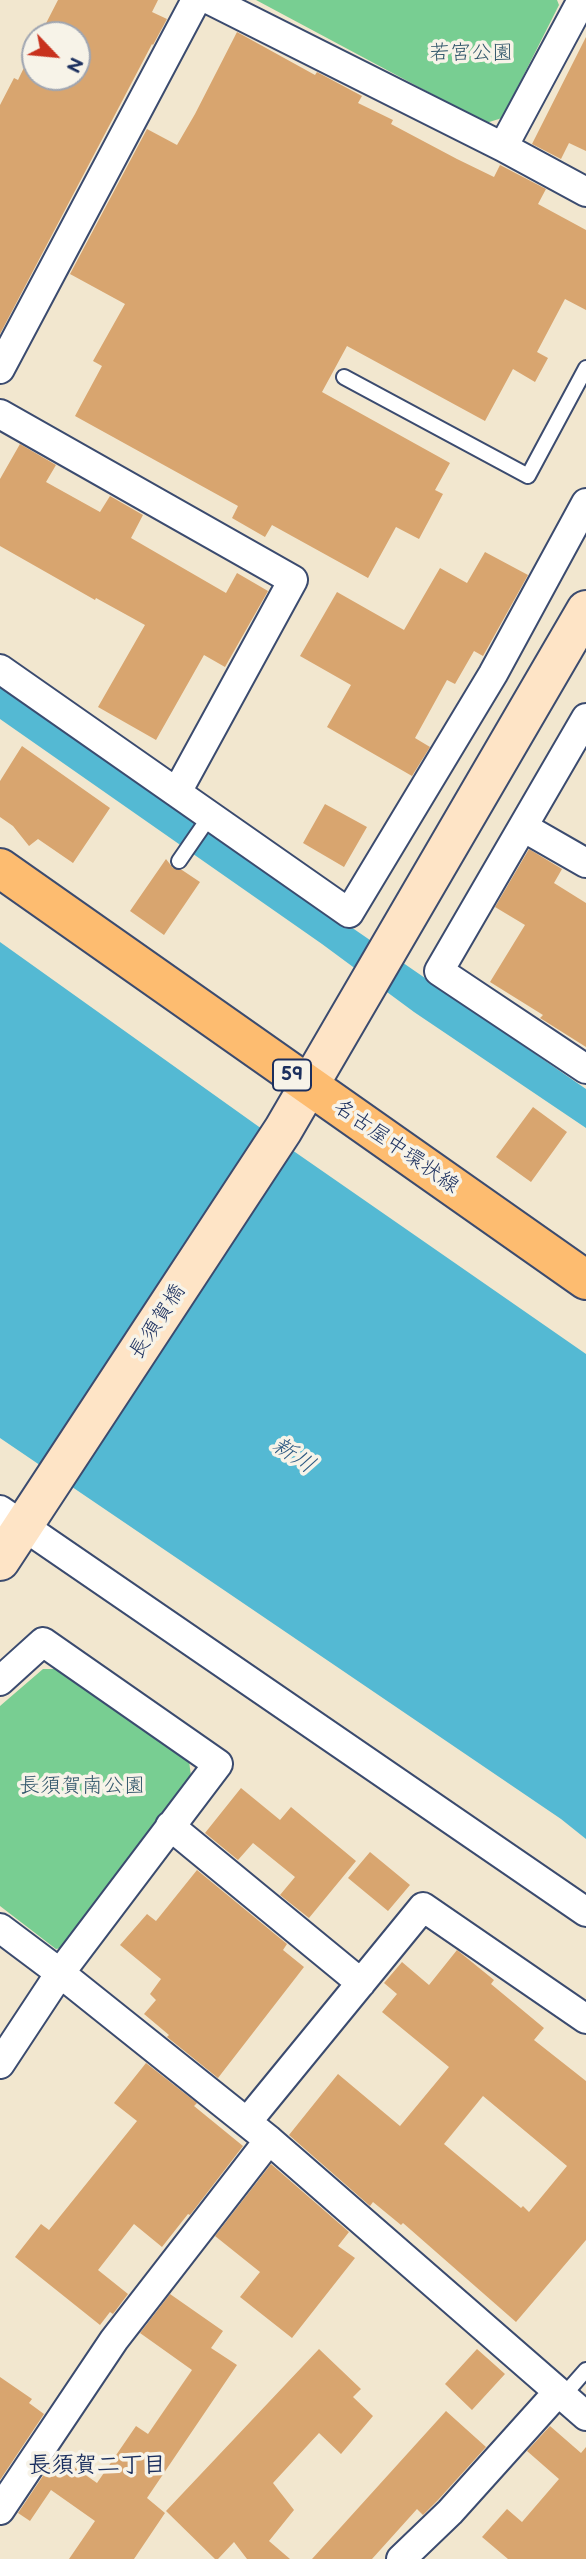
<!DOCTYPE html>
<meta charset="utf-8">
<style>
body{margin:0}
#map{position:relative;width:586px;height:2559px;overflow:hidden;background:#f2e7cf;font-family:"Balsamiq Sans",sans-serif}
canvas{display:block}
.north{position:absolute;left:21px;top:21px;width:70px;height:70px;box-sizing:border-box;background:#f7f3e8;border:2px solid #9fa5b1;border-radius:50%;rotate:116deg;font-size:19px;font-weight:700;line-height:28px;text-align:center;color:#1b2f5e}
.north::after{content:'';display:block;margin:auto;width:24px;height:32px;background:#c8321e;clip-path:polygon(50% 0,100% 100%,50% 72%,0 100%)}
</style>
<div id="map">
<canvas width="586" height="2559"></canvas>
<div class="north">N</div>
</div>
<script>
const g = document.querySelector('canvas').getContext('2d');
g.lineJoin = 'round';
function paint(path, color) {
  g.fillStyle = color;
  g.fill(path, 'evenodd');
}
function shape(rows) {
  const path = new Path2D();
  for (const r of rows) {
    path.moveTo(r[0], r[1]);
    for (let i = 2; i < r.length; i += 2) path.lineTo(r[i], r[i + 1]);
  }
  return path;
}
function trace(path, color, width, dash) {
  g.strokeStyle = color;
  g.lineWidth = width;
  g.lineCap = dash ? 'butt' : 'round';
  g.setLineDash(dash || []);
  g.stroke(path);
}
function drawText(font, color, halo, rows, align = 'center') {
  g.font = font + ' "Balsamiq Sans","Klee One",sans-serif';
  g.lineWidth = 7;
  g.setLineDash([]);
  g.textBaseline = 'middle';
  g.strokeStyle = halo;
  g.fillStyle = color;
  for (const [text, x, y, turn = 0] of rows) {
    g.save();
    g.translate(x, y);
    g.rotate((+turn || 0) * Math.PI / 180);
    g.textAlign = isNaN(turn) ? turn : align;
    if (halo) g.strokeText(text, 0, 0);
    g.fillText(text, 0, 0);
    g.restore();
  }
}
paint(shape([
 [256,0,557,0,559,5,502,118,486,123],
 [43,1669,60,1669,189,1761,191,1776,70,1946,56,1949,0,1906,0,1706]
]), '#78ce92');
paint(shape([
 [0,685,586,1089,586,1128,414,1012,322,944,0,719],
 [0,942,269,1134,586,1354,586,1839,561,1819,0,1438]
]), '#54b9d3');
paint(shape([
 [58,0,158,0,152,12,167,19,153,45,152,44,0,334,0,105,14,78,18,80,35,45,35,77,77,77,77,35,40,35],
 [237,32,315,75,317,72,362,96,358,103,393,120,391,124,457,159,494,177,500,165,546,189,538,204,586,230,586,310,565,299,537,352,548,358,535,382,513,369,485,421,347,346,322,392,450,463,435,490,443,494,419,539,396,527,368,578,272,525,265,537,232,518,238,506,75,416,102,366,93,361,125,304,70,274,147,129,177,145,195,114],
 [586,37,586,151,569,143,561,159,532,144],
 [20,444,56,465,46,482,100,512,110,496,143,515,131,538,226,593,237,573,268,591,225,667,204,655,156,740,98,707,145,625,96,598,95,600,0,546,0,479],
 [485,552,528,575,483,656,474,651,455,684,447,680,415,738,430,747,412,776,327,727,351,685,300,656,337,592,404,630,440,568,467,583],
 [22,746,110,808,73,863,38,839,29,846,13,826,0,817,0,781],
 [325,804,367,827,344,867,303,843],
 [529,849,562,869,554,883,586,903,586,1047,540,1018,543,1015,490,982,525,925,495,907],
 [166,859,173,868,182,870,200,882,164,935,130,911],
 [533,1107,567,1132,531,1182,496,1157],
 [241,1788,280,1820,291,1807,356,1861,309,1918,280,1895,295,1877,253,1843,238,1860,205,1833],
 [370,1852,410,1885,388,1911,348,1878],
 [197,1870,287,1944,283,1950,304,1967,218,2078,167,2037,169,2035,144,2014,156,2000,150,1994,161,1979,120,1945,147,1914,156,1921],
 [457,1950,494,1980,491,1984,544,2028,534,2040,586,2081,586,2240,516,2322,403,2223,401,2225,373,2202,370,2206,289,2135,338,2074,400,2126,449,2067,382,2012,397,1994,384,1983,402,1962,429,1985],
 [483,2096,567,2166,529,2212,523,2206,521,2208,444,2144],
 [146,2063,197,2103,194,2106,243,2146,190,2215,188,2214,162,2247,134,2224,98,2270,128,2294,113,2314,110,2312,100,2325,15,2257,41,2224,49,2230,137,2121,114,2103],
 [271,2164,349,2232,338,2246,355,2258,292,2338,240,2297,260,2272,215,2236],
 [170,2294,223,2331,211,2348,237,2365,147,2498,165,2513,134,2559,69,2559,95,2521,51,2490,30,2521,18,2513,57,2455,97,2483,136,2426,148,2434,192,2370,140,2333],
 [319,2349,361,2389,353,2397,373,2416,341,2454,319,2433,273,2483,294,2510,269,2541,290,2559,247,2559,234,2542,218,2559,215,2559,166,2511],
 [477,2349,505,2374,472,2410,445,2384],
 [0,2377,32,2399,29,2403,44,2414,0,2480],
 [446,2411,486,2447,438,2500,423,2515,417,2509,372,2559,312,2559],
 [550,2426,581,2453,586,2447,586,2559,508,2559,482,2537,507,2509,522,2522,559,2479,527,2451]
]), '#d8a56f');
const lane = shape([
 [344,377,528,476,586,368],
 [179,861,210,816],
 [563,2396,586,2370]
]);
const street = shape([
 [210,0,503,147,586,192],
 [503,147,582,0],
 [0,369,196,0],
 [0,414,293,580,177,792],
 [0,669,349,913,493,674,586,503],
 [586,718,439,971,586,1069],
 [523,827,586,863],
 [0,1510,586,1912],
 [0,1681,43,1642,218,1764,60,1973,0,2064],
 [170,1826,361,1983],
 [0,1928,60,1973,269,2140,586,2416],
 [247,2122,423,1907,586,2019],
 [0,2510,114,2340,269,2140],
 [401,2559,450,2512,558,2392]
]);
const secondary = shape([
 [0,1561,283,1130,586,610]
]);
const primary = shape([
 [0,868,586,1280]
]);
trace(lane, '#3b4b6f', 18);
trace(street, '#3b4b6f', 32);
trace(secondary, '#3b4b6f', 42);
trace(primary, '#3b4b6f', 42);
trace(lane, '#fff', 14);
trace(street, '#fff', 28);
trace(secondary, '#fee4c6', 38);
trace(primary, '#fdbc70', 38);
for (const [x, y, w] of [
 [292,1075,38]
]) {
  const box = new Path2D();
  box.roundRect(x - w / 2, y - 15.5, w, 31, 5);
  g.fillStyle = '#f7f3e8';
  g.fill(box);
  trace(box, '#1b2f5e', 2);
}
drawText('bold 19px', '#1b2f5e', null, [
 ["59",292,1075]
]);
drawText('21px', '#32576b', '#f7f3e8', [
 ["若宮公園",471,54],
 ["長須賀南公園",82,1787]
]);
drawText('21px', '#1b2f5e', '#f7f3e8', [
 ["名古屋中環状線",396,1147,35],
 ["長須賀橋",158,1322,-57]
]);
drawText('italic 23px', '#2c5881', '#f7f3e8', [
 ["新川",293,1456,34]
]);
drawText('bold 23px', '#1b2f5e', '#f7f3e8', [
 ["長須賀二丁目",97,2466]
]);
</script>
